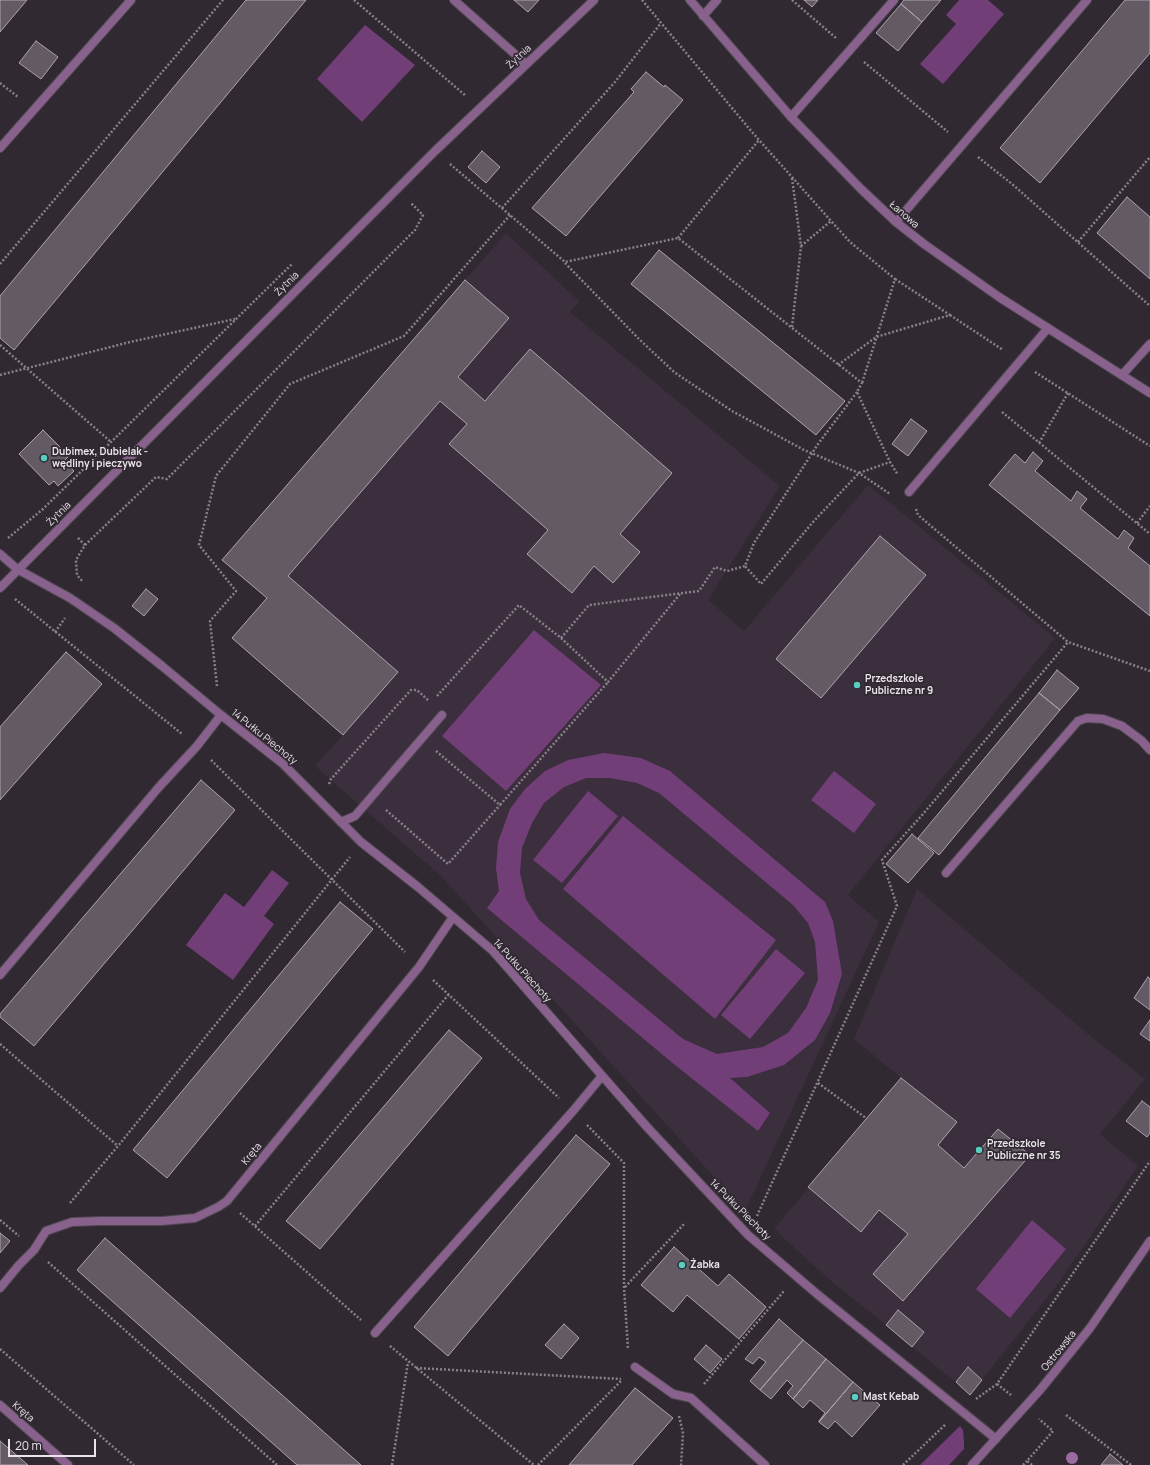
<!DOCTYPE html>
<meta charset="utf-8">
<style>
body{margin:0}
#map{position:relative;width:1150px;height:1465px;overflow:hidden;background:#312932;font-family:Manrope,sans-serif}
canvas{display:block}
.scale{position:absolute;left:8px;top:1439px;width:88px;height:18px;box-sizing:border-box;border:2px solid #eae4eb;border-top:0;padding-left:5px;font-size:12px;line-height:14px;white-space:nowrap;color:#eae4eb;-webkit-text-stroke:3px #312932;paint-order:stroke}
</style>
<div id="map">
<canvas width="1150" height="1465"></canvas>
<div class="scale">20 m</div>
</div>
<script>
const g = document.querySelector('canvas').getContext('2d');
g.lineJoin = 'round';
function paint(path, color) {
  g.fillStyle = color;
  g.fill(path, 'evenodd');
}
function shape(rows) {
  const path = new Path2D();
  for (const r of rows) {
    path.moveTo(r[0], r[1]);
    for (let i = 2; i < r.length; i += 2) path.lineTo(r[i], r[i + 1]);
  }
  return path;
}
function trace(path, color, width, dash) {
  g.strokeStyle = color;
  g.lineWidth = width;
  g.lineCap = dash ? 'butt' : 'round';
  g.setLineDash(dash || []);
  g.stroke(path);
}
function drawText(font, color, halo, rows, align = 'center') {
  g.font = font + ' Manrope,sans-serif';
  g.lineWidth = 3.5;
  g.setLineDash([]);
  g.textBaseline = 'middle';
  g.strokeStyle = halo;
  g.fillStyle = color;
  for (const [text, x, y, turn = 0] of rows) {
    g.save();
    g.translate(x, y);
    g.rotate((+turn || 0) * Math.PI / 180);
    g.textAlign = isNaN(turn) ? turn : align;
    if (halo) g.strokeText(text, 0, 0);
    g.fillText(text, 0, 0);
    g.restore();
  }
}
paint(shape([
 [506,233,579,301,570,312,780,486,708,600,744,631,868,485,1055,638,848,895,879,922,745,1211,441,876,315,766,343,735,232,638,266,598,222,560],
 [917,889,1089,1035,1145,1079,1100,1134,1138,1166,1060,1281,982,1380,968,1368,956,1382,912,1347,923,1331,898,1311,886,1325,832,1282,774,1229,901,1078,854,1039]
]), '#3b2e3d');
paint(shape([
 [959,0,988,0,1004,14,943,84,920,64,956,24,946,15],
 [365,25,415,65,362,122,317,79],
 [534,630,601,685,506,791,442,736],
 [604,753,641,758,670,771,825,902,833,921,842,974,830,1013,815,1040,784,1065,747,1077,730,1078,770,1113,758,1131,675,1065,487,908,499,891,496,868,498,842,510,809,525,789,545,771,568,760],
 [586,778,610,778,637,783,659,793,793,905,808,923,815,942,818,980,806,1008,788,1033,763,1047,717,1054,683,1039,539,920,526,899,520,873,522,848,532,823,544,803,564,787],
 [834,771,876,804,854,833,811,800],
 [588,791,618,816,562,883,533,860],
 [623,816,776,940,715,1019,563,889],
 [272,870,289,883,264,916,274,924,233,980,186,945,225,893,244,907],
 [776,949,805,973,750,1039,721,1015],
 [1032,1220,1066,1249,1010,1318,976,1289],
 [960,1426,963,1430,964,1442,964,1449,949,1465,920,1465]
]), '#723e78');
const building = shape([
 [0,0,27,0,0,32,0,0],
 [246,0,306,0,14,350,0,338,0,296,246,0],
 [514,0,539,0,528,12,514,0],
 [804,0,818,0,812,7,804,0],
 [904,0,941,0,922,22,901,4,904,0],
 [1125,0,1150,0,1150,53,1040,183,1000,148,1125,0],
 [901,4,922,22,898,51,876,33,901,4],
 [36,41,58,57,41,79,19,63,36,41],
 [646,72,664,87,665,85,683,100,566,236,532,208,634,92,631,89,646,72],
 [482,151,500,167,486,183,468,167,482,151],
 [1127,197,1150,217,1150,279,1097,233,1127,197],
 [659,250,845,401,816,435,631,284,659,250],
 [465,280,509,318,458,377,485,401,530,349,672,473,620,534,640,552,613,583,594,566,572,593,527,554,548,530,449,444,467,424,440,401,288,576,398,672,343,735,232,638,267,598,222,560,465,280],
 [911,419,927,431,908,456,892,444,911,419],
 [43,430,69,456,64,461,74,471,58,486,54,481,49,485,19,454,43,430],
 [1033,452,1043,461,1035,471,1071,501,1077,491,1087,499,1080,508,1118,539,1124,530,1134,538,1128,548,1150,566,1150,616,989,485,1015,454,1025,463,1033,452],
 [880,536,926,575,821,698,776,659,880,536],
 [146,589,158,599,144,616,132,606,146,589],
 [66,652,102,684,0,800,0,727,66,652],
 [1057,670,1079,688,1060,710,1039,693,1057,670],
 [1039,693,1060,710,939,855,918,838,1039,693],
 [201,780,235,810,34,1046,0,1017,0,1014,201,780],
 [912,834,934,853,908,883,886,864,912,834],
 [340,902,373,929,167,1178,133,1150,340,902],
 [1148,977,1150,979,1150,1010,1134,998,1148,977],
 [1150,1020,1150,1041,1140,1034,1150,1020],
 [449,1030,482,1058,320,1249,286,1221,449,1030],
 [901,1078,957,1122,938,1145,964,1168,998,1129,1030,1155,903,1301,873,1274,908,1234,879,1210,861,1232,808,1187,901,1078],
 [1142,1101,1150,1107,1150,1133,1147,1137,1126,1121,1142,1101],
 [576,1135,610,1164,448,1356,414,1327,576,1135],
 [0,1233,10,1241,0,1253,0,1233],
 [105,1238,361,1465,297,1465,77,1270,105,1238],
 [674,1247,718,1286,729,1274,766,1307,739,1339,687,1295,673,1312,641,1285,674,1247],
 [898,1310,924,1332,912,1347,886,1325,898,1310],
 [779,1319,803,1340,760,1390,750,1381,766,1362,759,1357,753,1364,745,1359,779,1319],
 [564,1324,579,1338,561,1359,545,1345,564,1324],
 [803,1340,826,1359,793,1399,787,1393,793,1386,787,1380,771,1399,760,1390,803,1340],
 [706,1345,722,1359,710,1373,694,1359,706,1345],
 [826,1359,853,1382,819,1422,819,1421,825,1413,810,1400,803,1408,793,1399,826,1359],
 [968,1367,982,1380,970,1395,956,1382,968,1367],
 [853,1382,880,1405,852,1437,835,1421,828,1429,819,1422,853,1382],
 [635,1388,673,1418,632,1465,569,1465,635,1388],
 [0,1441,28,1465,0,1465,0,1441],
 [1110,1454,1123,1465,1101,1465,1110,1454]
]);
paint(building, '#635a64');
trace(building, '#aea3af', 1);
const service = shape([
 [454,0,526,64],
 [791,117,894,0],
 [896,222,1087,0],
 [1122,375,1150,344],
 [909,492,1048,328],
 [341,822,355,816,442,715],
 [946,873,1078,721,1087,718,1103,719,1122,726,1142,741,1150,750],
 [0,975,159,787,197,746,221,715],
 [375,1333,573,1111,602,1076],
 [635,1367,673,1394,691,1398,765,1465]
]);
const minor = shape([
 [690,0,791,117,861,189,896,222,924,244,999,297,1150,393],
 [703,16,717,0],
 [0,148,131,0],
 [0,554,17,569,70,598,114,628,162,666,221,715,282,763,361,842,418,887,493,951,647,1127,748,1235,817,1294,996,1439],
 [0,588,435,151,594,0],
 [0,1288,19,1265,34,1250,46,1231,72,1222,100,1221,162,1221,195,1218,218,1207,227,1201,419,967,453,917],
 [0,1405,68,1465]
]);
const tertiary = shape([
 [972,1465,1040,1390,1090,1328,1150,1241]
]);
trace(service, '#4f4750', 10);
trace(minor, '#4f4750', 10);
trace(tertiary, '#4f4750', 10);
trace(shape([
 [354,0,466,96],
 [642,0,752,132,831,221,850,242,895,279,862,383],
 [792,0,836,38],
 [864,62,948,132],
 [0,83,18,97],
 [978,157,1012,184,1150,306],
 [450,164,565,262,678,238,862,383,857,392,890,462,898,475],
 [502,208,615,82,661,23],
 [678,238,759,140],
 [1078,242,1150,157],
 [801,246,831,221],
 [565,263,639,339,674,372,732,411,804,450,859,473,890,494],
 [0,264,223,0],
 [950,315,1003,350],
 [792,327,801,246,792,178],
 [0,345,111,442],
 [838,365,876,337,950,315,895,279],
 [1035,372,1150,446],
 [0,375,130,342,235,319],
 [857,392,818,444,754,543,745,566,761,584,813,522,859,473,890,462],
 [1002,412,1150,534],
 [1039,443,1068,393],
 [916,509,918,515,1068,642,1150,671],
 [1137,523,1150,506],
 [8,538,43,509,292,264],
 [78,538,85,545,76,560,77,575,83,582],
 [85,545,156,477,167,479,415,230,423,215,411,203],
 [15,599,182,734],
 [55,632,65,618],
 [561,638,608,682,680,594],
 [217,686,210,621,236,591,199,545,216,476,290,384,404,336,510,215],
 [437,696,519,605,561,638,589,605,699,591,715,567,727,571,745,566],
 [436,751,500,805,608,682],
 [211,760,405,952],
 [329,784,331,779,411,690,417,690,429,701],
 [386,810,448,864,500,805],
 [433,980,559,1098],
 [0,1044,118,1146],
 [818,1083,866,1118],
 [587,1125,624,1163,624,1287,628,1349],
 [70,1203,118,1146,350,857],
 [240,1213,361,1320],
 [757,1216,897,906,882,860,923,814,1068,642],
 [0,1220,19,1236],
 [255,1226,449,994],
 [48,1262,277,1465],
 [625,1287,685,1223],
 [390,1346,534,1465],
 [0,1349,134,1465],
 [416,1368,621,1379],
 [704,1384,784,1291],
 [997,1384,1011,1395],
 [976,1399,997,1384,1150,1161],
 [1066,1415,1131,1465],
 [679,1416,683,1433,681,1465],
 [392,1465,408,1362],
 [538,1465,621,1381],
 [903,1465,946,1424],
 [1023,1465,1027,1461],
 [1032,1465,1027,1461,1053,1431,1039,1419]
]), '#888189', 2.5, [2, 2]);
trace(service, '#88618d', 8);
trace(minor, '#88618d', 8);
trace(tertiary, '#88618d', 8);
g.fillStyle = '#9b6ca1';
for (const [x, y] of [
 [1072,1458]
]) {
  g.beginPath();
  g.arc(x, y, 6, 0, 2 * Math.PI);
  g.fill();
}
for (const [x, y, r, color] of [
 [44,458,4,"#57cec1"],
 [857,685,4,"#57cec1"],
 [979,1150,4,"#57cec1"],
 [682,1265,4,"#57cec1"],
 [855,1397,4,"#57cec1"]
]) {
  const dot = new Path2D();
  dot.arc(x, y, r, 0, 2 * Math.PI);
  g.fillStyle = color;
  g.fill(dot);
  trace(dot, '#312932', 1.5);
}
drawText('10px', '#eae4eb', '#312932', [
 ["Żytnia",519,57,-43],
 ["Łanowa",904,215,41],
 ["Żytnia",287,284,-45],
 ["Żytnia",59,514,-45],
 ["14 Pułku Piechoty",264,737,39],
 ["14 Pułku Piechoty",522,971,48],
 ["Kręta",252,1154,-51],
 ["14 Pułku Piechoty",740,1210,45],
 ["Ostrowska",1059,1351,-51],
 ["Kręta",23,1412,41]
]);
drawText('bold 10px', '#eae4eb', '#312932', [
 ["Dubimex, Dubielak -",52,452],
 ["wędliny i pieczywo",52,464],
 ["Przedszkole",865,679],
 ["Publiczne nr 9",865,691],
 ["Przedszkole",987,1144],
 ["Publiczne nr 35",987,1156],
 ["Żabka",690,1265],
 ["Mast Kebab",863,1397]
], 'left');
</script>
